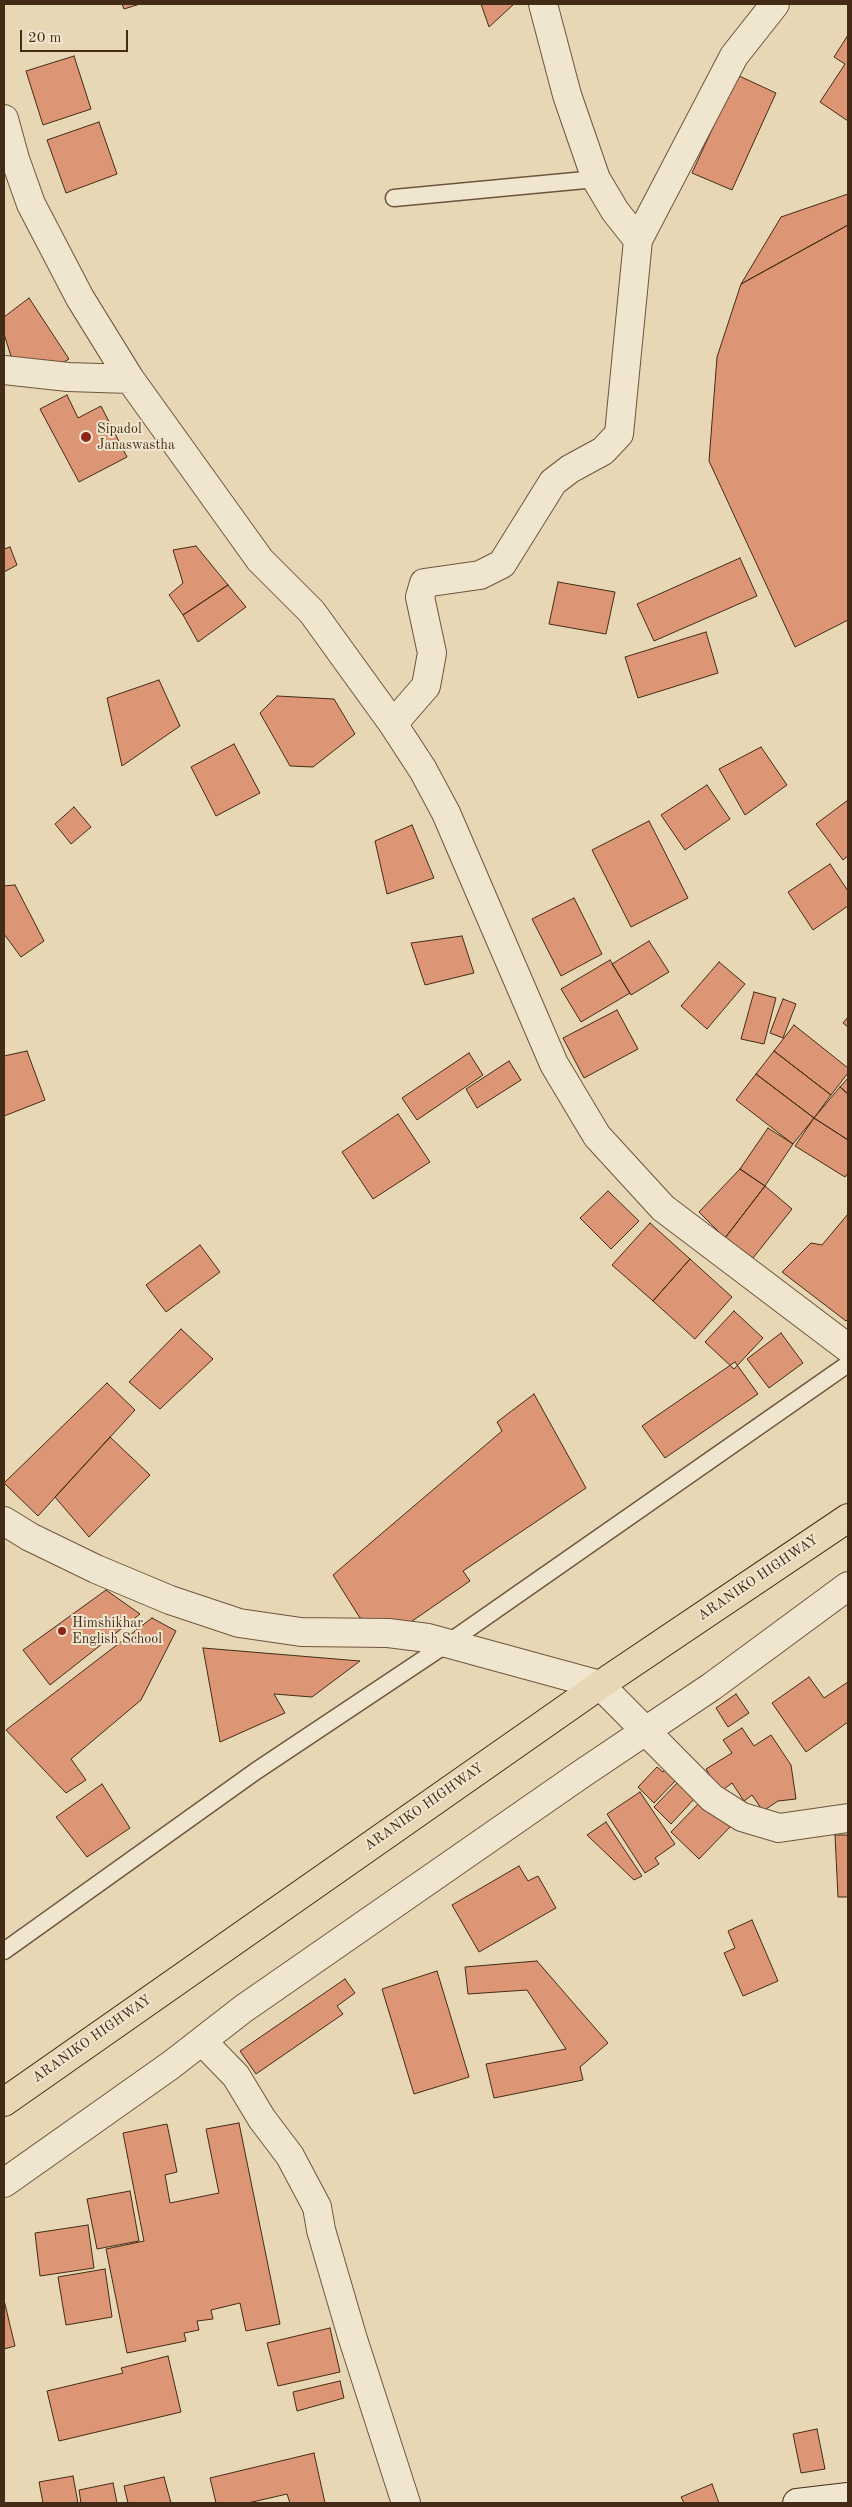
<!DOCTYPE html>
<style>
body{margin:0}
#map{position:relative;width:852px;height:2507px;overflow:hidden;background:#e8d7b5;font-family:"Old Standard TT",serif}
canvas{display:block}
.frame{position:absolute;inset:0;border:5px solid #442b15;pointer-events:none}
.scale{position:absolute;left:20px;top:30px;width:108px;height:22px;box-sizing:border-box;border:2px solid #442b15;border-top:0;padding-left:6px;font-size:15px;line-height:18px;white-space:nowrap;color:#442b15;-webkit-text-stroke:4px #f0e5cf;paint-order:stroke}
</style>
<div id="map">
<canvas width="852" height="2507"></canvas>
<div class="frame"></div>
<div class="scale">20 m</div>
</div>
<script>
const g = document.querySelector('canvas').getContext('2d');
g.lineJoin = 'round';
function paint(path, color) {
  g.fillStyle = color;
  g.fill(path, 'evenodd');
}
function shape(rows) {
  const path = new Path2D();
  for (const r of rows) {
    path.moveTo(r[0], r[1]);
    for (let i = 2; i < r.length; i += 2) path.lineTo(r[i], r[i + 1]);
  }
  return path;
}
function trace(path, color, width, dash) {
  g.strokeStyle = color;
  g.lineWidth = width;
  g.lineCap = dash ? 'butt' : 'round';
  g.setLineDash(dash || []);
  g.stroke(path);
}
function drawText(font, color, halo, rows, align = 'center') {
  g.font = font + ' "Old Standard TT",serif';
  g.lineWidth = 4;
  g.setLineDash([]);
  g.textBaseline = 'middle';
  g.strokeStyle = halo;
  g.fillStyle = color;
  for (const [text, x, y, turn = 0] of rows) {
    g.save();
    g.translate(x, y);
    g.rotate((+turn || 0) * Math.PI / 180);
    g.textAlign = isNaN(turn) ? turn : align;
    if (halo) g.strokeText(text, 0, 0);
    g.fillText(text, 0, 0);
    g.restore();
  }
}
const building = shape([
 [122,4,140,4,124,9,122,4],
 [481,4,514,4,489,27,481,4],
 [848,35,848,121,820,102,845,64,834,57,848,35],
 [74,56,91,109,43,125,26,71,74,56],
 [737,75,776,93,732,190,692,173,737,75],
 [99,122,117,174,66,193,47,140,99,122],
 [848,194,848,225,741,284,781,217,848,194],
 [848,225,848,620,795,647,709,461,717,357,741,284,848,225],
 [29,298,69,359,49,371,15,369,4,334,4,317,29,298],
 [67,395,78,418,101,406,127,457,79,482,40,409,67,395],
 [196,546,228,585,183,615,169,595,183,583,173,550,196,546],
 [10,547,17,565,4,572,4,549,10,547],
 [740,558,757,596,654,641,637,604,740,558],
 [558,582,615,592,606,634,549,624,558,582],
 [228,585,246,607,198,642,183,615,228,585],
 [706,632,718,673,638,698,625,657,706,632],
 [159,680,180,726,122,766,107,698,159,680],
 [277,696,334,699,355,734,313,767,290,766,260,713,277,696],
 [234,744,260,793,216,816,191,767,234,744],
 [761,747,787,785,745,815,719,769,761,747],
 [707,785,730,819,685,850,661,815,707,785],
 [848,800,848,856,843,860,816,824,848,800],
 [74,807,91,827,71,844,55,824,74,807],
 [649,821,688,898,631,927,592,850,649,821],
 [412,825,434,878,387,894,375,841,412,825],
 [830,864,848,891,848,906,813,930,788,892,830,864],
 [15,885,44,941,21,957,4,934,4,886,15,885],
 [574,898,602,954,561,976,532,919,574,898],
 [462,936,474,973,425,985,411,943,462,936],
 [649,941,669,972,631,995,612,964,649,941],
 [610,960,630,993,581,1022,561,989,610,960],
 [719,962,745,984,707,1029,681,1006,719,962],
 [754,992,776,998,764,1044,741,1039,754,992],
 [783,999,796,1004,783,1038,770,1033,783,999],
 [617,1010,638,1049,584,1078,563,1038,617,1010],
 [848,1017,848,1027,843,1023,848,1017],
 [794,1025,848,1068,848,1073,831,1095,774,1051,794,1025],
 [27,1051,45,1100,4,1116,4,1056,27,1051],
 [774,1051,831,1095,814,1118,756,1074,774,1051],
 [469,1053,483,1075,417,1120,402,1098,469,1053],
 [509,1061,521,1080,477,1108,466,1089,509,1061],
 [756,1074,814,1118,793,1144,736,1100,756,1074],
 [848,1078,848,1094,840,1087,848,1078],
 [840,1087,848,1094,848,1140,814,1118,840,1087],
 [398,1114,430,1162,373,1199,342,1152,398,1114],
 [814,1118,848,1140,848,1173,845,1177,795,1146,814,1118],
 [768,1128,793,1144,765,1186,740,1169,768,1128],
 [740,1169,765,1186,725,1238,699,1212,740,1169],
 [765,1186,792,1209,753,1258,725,1238,765,1186],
 [608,1191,639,1221,611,1249,580,1218,608,1191],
 [848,1214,848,1319,846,1321,782,1272,811,1243,822,1245,848,1214],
 [650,1223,690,1259,653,1301,612,1265,650,1223],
 [200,1245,220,1272,166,1312,146,1285,200,1245],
 [690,1259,732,1297,695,1339,653,1301,690,1259],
 [734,1311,763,1338,734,1369,705,1342,734,1311],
 [181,1329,213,1359,160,1409,129,1382,181,1329],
 [781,1333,803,1363,769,1388,747,1359,781,1333],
 [735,1362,758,1394,665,1458,642,1426,735,1362],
 [107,1383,135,1410,38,1516,4,1483,107,1383],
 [534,1394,586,1488,463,1571,470,1581,405,1626,360,1618,333,1575,502,1431,497,1422,534,1394],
 [110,1437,150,1475,89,1537,55,1497,110,1437],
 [106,1590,140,1614,50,1685,23,1650,106,1590],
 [152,1618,176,1631,141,1700,71,1759,86,1780,66,1793,6,1730,152,1618],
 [203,1648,360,1661,312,1697,274,1694,285,1713,220,1742,203,1648],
 [809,1677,824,1698,848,1682,848,1722,806,1752,772,1703,809,1677],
 [736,1694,749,1713,728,1727,716,1708,736,1694],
 [742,1728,754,1746,771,1735,791,1765,796,1799,778,1801,763,1811,752,1795,744,1801,732,1783,720,1792,706,1769,732,1753,723,1740,742,1728],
 [668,1766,679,1777,654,1803,638,1787,657,1767,663,1772,668,1766],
 [679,1781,696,1797,671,1824,654,1807,679,1781],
 [102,1784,130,1828,87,1857,56,1817,102,1784],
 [640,1792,675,1844,655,1858,659,1864,645,1873,607,1814,640,1792],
 [703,1799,731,1826,699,1859,671,1832,703,1799],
 [606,1822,642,1876,634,1880,587,1835,606,1822],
 [835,1835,848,1835,848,1897,838,1897,835,1835],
 [519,1866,528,1881,538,1876,556,1908,479,1952,452,1905,519,1866],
 [752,1920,778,1981,743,1996,724,1953,735,1948,728,1931,752,1920],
 [537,1961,608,2043,580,2067,583,2080,494,2098,486,2064,566,2049,527,1990,468,1994,465,1967,537,1961],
 [437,1971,469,2077,414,2094,382,1989,437,1971],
 [345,1979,355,1993,337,2006,343,2014,256,2074,240,2051,345,1979],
 [239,2123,280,2324,246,2331,240,2303,211,2310,213,2319,197,2321,199,2330,184,2333,186,2341,127,2353,106,2249,144,2241,123,2133,167,2124,177,2172,165,2175,170,2203,219,2193,206,2129,239,2123],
 [130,2191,139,2241,97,2249,87,2199,130,2191],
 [88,2225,94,2268,40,2276,35,2233,88,2225],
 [105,2269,112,2317,66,2325,58,2277,105,2269],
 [4,2300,15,2346,4,2349,4,2300],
 [330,2328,340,2372,278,2386,267,2343,330,2328],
 [168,2356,181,2412,59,2441,47,2391,123,2373,121,2368,168,2356],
 [340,2381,344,2398,297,2411,293,2392,340,2381],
 [817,2429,825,2469,801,2473,793,2434,817,2429],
 [314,2453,325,2503,290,2503,287,2494,248,2503,216,2503,210,2478,314,2453],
 [73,2476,78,2503,43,2503,39,2482,73,2476],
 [164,2477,171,2503,128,2503,124,2486,164,2477],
 [113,2483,117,2503,81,2503,79,2490,113,2483],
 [712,2484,719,2503,684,2503,681,2497,712,2484]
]);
paint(building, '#dc9675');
trace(building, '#442b15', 1);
const service = shape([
 [394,198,596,179],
 [4,1951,256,1771,448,1643,848,1364]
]);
const minor = shape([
 [543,4,567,95,596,179,615,211,638,240],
 [4,119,15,159,31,204,80,298,130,379,260,560,312,612,393,724,423,770,446,813,554,1064,597,1136,663,1208,848,1348],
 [4,370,68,377,130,379],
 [393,724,426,686,432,653,420,597,424,583,480,575,502,564,553,482,570,469,603,451,619,434,638,240,734,56,775,4],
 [4,1521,30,1537,96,1569,170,1600,239,1623,301,1632,388,1633,428,1638,600,1685,712,1798,742,1817,779,1828,848,1818],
 [202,2041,236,2076,262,2119,290,2156,317,2207,321,2230,352,2336,406,2503],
 [4,2183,171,2065,243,2009,580,1775,711,1687,848,1586]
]);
const secondary = shape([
 [797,2503,848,2497]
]);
const trunk = shape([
 [4,2102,600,1685,848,1518]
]);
trace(service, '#6d563d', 19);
trace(minor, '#6d563d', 30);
trace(secondary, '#442b15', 30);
trace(trunk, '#442b15', 30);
trace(service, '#f0e5cf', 16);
trace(minor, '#f0e5cf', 28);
trace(secondary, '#f0e5cf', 28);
trace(trunk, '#e8d7b5', 28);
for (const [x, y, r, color] of [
 [86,437,6,"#8f2418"],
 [62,1631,5,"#8f2418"]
]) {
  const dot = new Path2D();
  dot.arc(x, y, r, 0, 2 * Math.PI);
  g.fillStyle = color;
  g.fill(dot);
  trace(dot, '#f0e5cf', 2);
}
drawText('14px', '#442b15', '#f0e5cf', [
 ["Sipadol",97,429],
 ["Janaswastha",97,445],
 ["Himshikhar",72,1623],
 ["English School",72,1639]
], 'left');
drawText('14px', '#442b15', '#f0e5cf', [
 ["ARANIKO HIGHWAY",758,1578,-34],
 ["ARANIKO HIGHWAY",424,1807,-35],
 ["ARANIKO HIGHWAY",92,2039,-35]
]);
</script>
